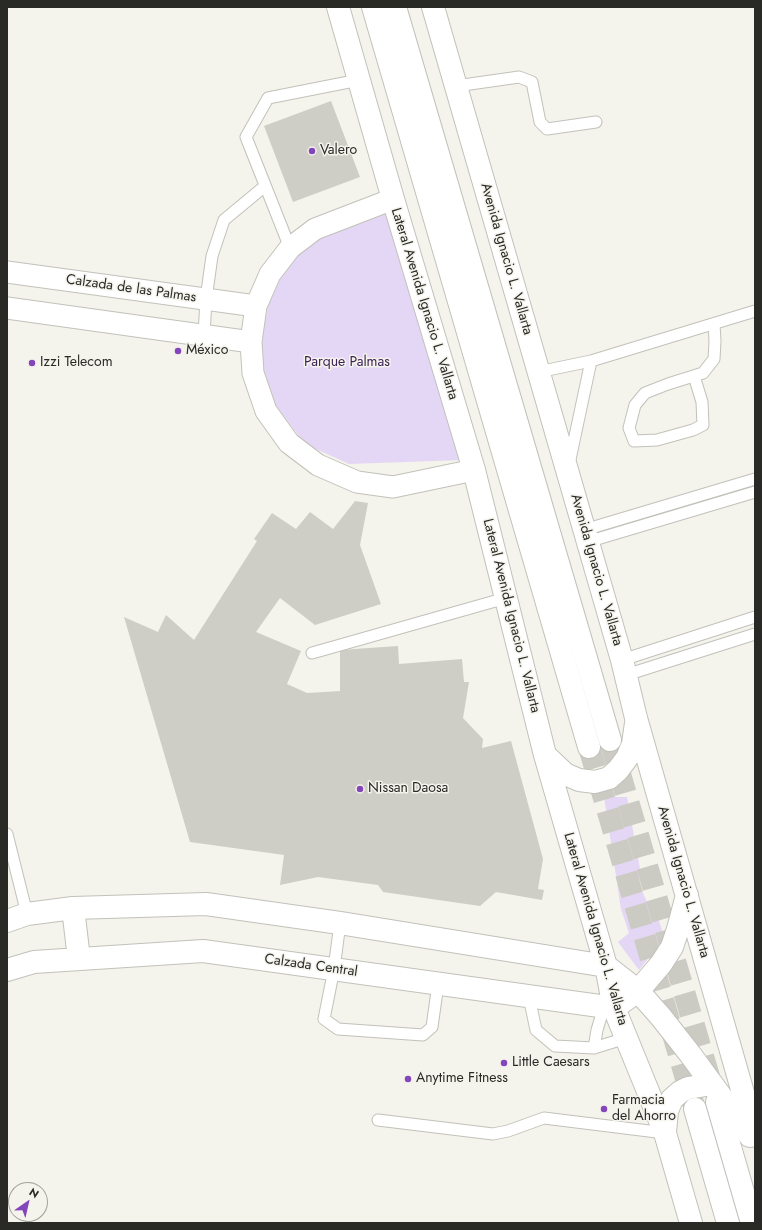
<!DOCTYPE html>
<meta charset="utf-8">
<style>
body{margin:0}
#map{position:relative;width:762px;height:1230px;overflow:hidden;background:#f4f3ec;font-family:Jost,sans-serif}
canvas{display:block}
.frame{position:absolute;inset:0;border:8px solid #292926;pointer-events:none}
.north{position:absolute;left:8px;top:1182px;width:40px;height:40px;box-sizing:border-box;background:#f4f3ec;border:1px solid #a3a29d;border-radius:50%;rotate:34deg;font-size:11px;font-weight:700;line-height:16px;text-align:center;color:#292926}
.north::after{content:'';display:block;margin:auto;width:14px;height:18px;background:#8345ba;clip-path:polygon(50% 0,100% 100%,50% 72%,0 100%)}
</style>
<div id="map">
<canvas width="762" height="1230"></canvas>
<div class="frame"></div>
<div class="north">N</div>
</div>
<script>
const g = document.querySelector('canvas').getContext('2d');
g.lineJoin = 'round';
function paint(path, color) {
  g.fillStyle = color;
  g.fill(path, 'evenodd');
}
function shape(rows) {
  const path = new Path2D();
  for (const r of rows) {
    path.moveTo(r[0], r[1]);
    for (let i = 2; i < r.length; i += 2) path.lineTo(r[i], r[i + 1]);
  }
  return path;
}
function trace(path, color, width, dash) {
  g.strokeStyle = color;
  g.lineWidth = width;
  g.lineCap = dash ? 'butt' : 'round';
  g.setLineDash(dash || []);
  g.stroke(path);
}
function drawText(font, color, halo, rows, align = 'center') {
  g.font = font + ' Jost,sans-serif';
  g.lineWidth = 3;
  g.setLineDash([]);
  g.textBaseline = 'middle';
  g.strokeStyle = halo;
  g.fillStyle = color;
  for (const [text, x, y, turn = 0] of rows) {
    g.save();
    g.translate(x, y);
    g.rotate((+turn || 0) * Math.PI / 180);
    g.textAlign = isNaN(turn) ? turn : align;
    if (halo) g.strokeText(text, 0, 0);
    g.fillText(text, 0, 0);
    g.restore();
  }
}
paint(shape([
 [389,210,463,460,349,464,305,444,267,394,261,343,268,306,285,268,320,235],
 [604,797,627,797,640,869,638,883,651,910,655,908,664,937,658,946,639,970,618,942,629,933,621,909]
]), '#e4d7f5');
paint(shape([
 [331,101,360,177,293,202,264,126],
 [355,501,368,503,360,545,381,604,315,625,280,598,256,632,301,651,287,684,307,693,340,691,340,650,398,646,399,664,462,659,464,682,469,682,463,718,483,739,482,748,511,741,543,859,538,889,544,890,542,900,496,892,480,906,383,892,378,885,318,877,280,885,284,855,190,842,124,617,158,632,166,615,194,640,257,541,254,539,272,513,296,529,310,512,333,529]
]), '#cfcec6');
trace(shape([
 [610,740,710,1080],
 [589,747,694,1106]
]), '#cbcbc4', 22, [22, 11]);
const lane = shape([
 [456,86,519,77,532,82,540,122,547,129,596,122],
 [290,248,246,137,268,98,359,80],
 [204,336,206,299,212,256,224,220,265,186],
 [538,372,591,361,755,311],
 [694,376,702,402,703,425,693,430,657,440,634,441,629,428,635,405,645,393,668,384,703,373,714,359,715,341,714,324],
 [569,464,591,361],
 [584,530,755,479],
 [587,542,755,492],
 [312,653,506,598],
 [622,660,755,617],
 [626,675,755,634],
 [7,834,27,914],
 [340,923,334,969,324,1019,338,1029,423,1035,432,1027,438,984],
 [529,997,536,1030,555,1046,594,1048,597,1030,604,1007],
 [594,1048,626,1038],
 [378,1120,493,1134,508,1131,544,1118,665,1133]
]);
const street = shape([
 [393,199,315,229,290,248,270,274,256,306,251,342,253,373,266,411,289,443,318,465,357,482,393,487,474,470],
 [7,272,256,306],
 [7,308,251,342]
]);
const secondary = shape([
 [338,7,393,199,474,470,545,755,606,966,614,1008,665,1133,691,1223],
 [433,7,622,660,636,718,755,1135],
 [545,755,565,774,579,780,595,782,609,778,618,770,627,758,633,744,636,723],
 [73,908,79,959],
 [7,921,27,914,73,908,206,904,340,923,606,966,638,991,661,1017,690,1054,750,1136],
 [7,970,34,962,203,951,614,1008,638,991,661,964,672,947,678,929,687,895],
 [665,1132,667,1111,672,1099,680,1092,688,1088,712,1084]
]);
const highway = shape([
 [373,7,589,747],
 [395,7,610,740],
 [717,1102,752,1223],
 [695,1109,728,1223]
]);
trace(lane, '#c2c1ba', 13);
trace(street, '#c2c1ba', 23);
trace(secondary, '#c2c1ba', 24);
trace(highway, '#c2c1ba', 24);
trace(lane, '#fff', 11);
trace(street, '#fff', 21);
trace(secondary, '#fff', 22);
trace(highway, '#fff', 22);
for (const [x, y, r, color] of [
 [312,151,4,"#8345ba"],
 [178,351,4,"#8345ba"],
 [32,363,4,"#8345ba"],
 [360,789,4,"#8345ba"],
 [504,1063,4,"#8345ba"],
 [408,1079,4,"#8345ba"],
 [604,1109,4,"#8345ba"]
]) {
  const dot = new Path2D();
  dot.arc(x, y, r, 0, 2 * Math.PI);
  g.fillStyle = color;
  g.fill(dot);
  trace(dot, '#f4f3ec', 1.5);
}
drawText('14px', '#292926', '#f4f3ec', [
 ["Valero",320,151],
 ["México",186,351],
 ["Izzi Telecom",40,363],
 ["Nissan Daosa",368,789],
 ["Little Caesars",512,1063],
 ["Anytime Fitness",416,1079],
 ["Farmacia",612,1101],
 ["del Ahorro",612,1117]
], 'left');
drawText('14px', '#292926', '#f4f3ec', [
 ["Avenida Ignacio L. Vallarta",506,259,74],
 ["Calzada de las Palmas",131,289,8],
 ["Lateral Avenida Ignacio L. Vallarta",424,304,73],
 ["Avenida Ignacio L. Vallarta",596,570,74],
 ["Lateral Avenida Ignacio L. Vallarta",511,616,76],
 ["Avenida Ignacio L. Vallarta",683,882,74],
 ["Lateral Avenida Ignacio L. Vallarta",595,929,74],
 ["Calzada Central",311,966,8]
]);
drawText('14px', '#3e2357', '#f4f3ec', [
 ["Parque Palmas",347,363]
]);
</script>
